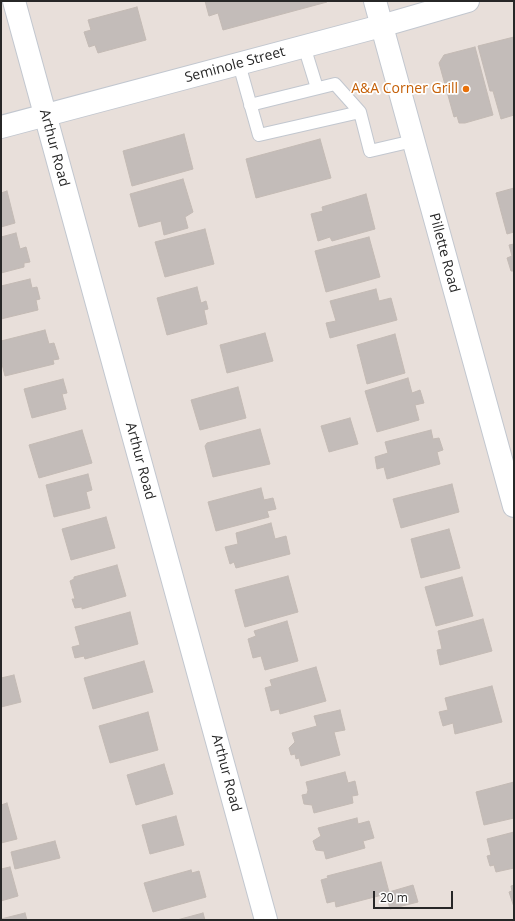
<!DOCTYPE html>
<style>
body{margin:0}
#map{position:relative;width:515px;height:921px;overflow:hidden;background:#e8dfda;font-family:"Open Sans",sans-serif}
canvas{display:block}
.frame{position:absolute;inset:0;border:2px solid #272727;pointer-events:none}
.scale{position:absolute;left:373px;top:891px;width:80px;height:18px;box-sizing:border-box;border:2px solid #272727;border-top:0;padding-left:5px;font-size:12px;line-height:14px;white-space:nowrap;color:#272727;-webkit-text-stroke:3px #fff;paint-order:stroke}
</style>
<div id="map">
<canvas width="515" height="921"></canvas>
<div class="frame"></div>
<div class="scale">20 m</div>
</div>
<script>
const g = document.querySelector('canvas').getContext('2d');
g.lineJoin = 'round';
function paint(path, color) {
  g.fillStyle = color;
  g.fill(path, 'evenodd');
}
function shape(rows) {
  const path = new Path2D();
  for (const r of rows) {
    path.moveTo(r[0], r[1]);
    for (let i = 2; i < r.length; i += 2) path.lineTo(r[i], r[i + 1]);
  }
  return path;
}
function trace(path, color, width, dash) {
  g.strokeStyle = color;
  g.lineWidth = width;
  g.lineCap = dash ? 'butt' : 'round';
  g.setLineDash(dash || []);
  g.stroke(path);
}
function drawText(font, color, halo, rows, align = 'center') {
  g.font = font + ' "Open Sans",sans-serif';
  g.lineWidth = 3.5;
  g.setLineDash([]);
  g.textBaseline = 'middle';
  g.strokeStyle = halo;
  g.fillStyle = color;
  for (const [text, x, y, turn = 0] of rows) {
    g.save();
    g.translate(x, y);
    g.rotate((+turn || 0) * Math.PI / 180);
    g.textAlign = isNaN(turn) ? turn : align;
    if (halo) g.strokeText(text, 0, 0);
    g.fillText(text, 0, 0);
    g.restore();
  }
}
const building = shape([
 [205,1,327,1,327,2,223,30,218,13,209,16,205,1],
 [137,7,146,40,98,53,95,45,89,47,84,32,91,30,88,20,137,7],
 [514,37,514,115,501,119,493,91,490,91,478,46,514,37],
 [475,47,493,115,465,123,459,123,457,116,454,117,439,63,444,55,475,47],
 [184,134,193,169,132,186,123,151,184,134],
 [320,139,331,178,256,198,246,159,320,139],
 [183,179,193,212,185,217,188,228,164,235,161,221,139,227,130,194,183,179],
 [514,188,514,232,507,234,496,193,514,188],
 [7,191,15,223,1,227,1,193,7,191],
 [366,194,375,229,332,241,330,237,318,241,311,214,323,211,322,207,366,194],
 [205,229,214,264,165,277,155,242,205,229],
 [16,233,20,249,26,247,30,262,24,263,24,267,1,273,1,237,16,233],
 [369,237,380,277,326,292,315,251,369,237],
 [514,244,514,271,511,271,507,258,512,256,509,245,514,244],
 [30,279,32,288,37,287,40,299,36,300,38,310,1,319,1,286,30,279],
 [197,287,201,303,206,301,208,309,204,310,207,324,167,335,157,298,197,287],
 [376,289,379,301,391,298,397,320,330,338,326,323,336,321,330,301,376,289],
 [45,330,49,344,54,343,59,359,53,360,54,364,5,376,1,360,1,341,45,330],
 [265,333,273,361,227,373,220,345,265,333],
 [395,334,405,373,367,384,357,345,395,334],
 [408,378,412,393,420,390,424,403,415,405,419,420,377,432,365,391,408,378],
 [63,379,67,393,62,394,66,409,32,418,24,389,63,379],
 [238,387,246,418,200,430,191,400,238,387],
 [350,418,358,444,329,452,321,426,350,418],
 [260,429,270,464,213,477,205,446,207,443,260,429],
 [82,430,92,463,39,478,29,445,82,430],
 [431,430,433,439,439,438,443,450,437,452,440,464,387,479,384,467,377,469,375,457,388,453,385,442,431,430],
 [88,474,92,490,86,492,90,508,54,517,46,485,88,474],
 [452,484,459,512,401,528,393,499,452,484],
 [261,488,264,500,273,498,276,509,267,511,269,517,216,531,208,502,261,488],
 [106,517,115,548,71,560,62,529,106,517],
 [271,523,275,539,286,536,290,554,236,568,234,562,230,564,225,547,238,544,236,533,271,523],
 [449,529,460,568,421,578,411,539,449,529],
 [117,565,126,596,82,609,82,607,75,608,72,599,75,599,70,581,74,579,74,577,117,565],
 [288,576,298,612,245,627,235,590,288,576],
 [462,577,473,616,436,626,425,587,462,577],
 [130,612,138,644,85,659,84,656,75,658,72,647,80,645,75,627,130,612],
 [483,619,492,651,440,665,437,650,442,649,438,631,483,619],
 [287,621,298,661,265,670,261,656,253,658,248,639,256,636,254,631,287,621],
 [144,661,153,692,93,709,84,678,144,661],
 [316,667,326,701,280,714,279,709,271,711,265,688,272,686,270,680,316,667],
 [14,675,21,702,1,707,1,678,14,675],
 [492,686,502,722,455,734,453,723,443,726,439,712,448,710,445,698,492,686],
 [340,710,345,730,334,732,340,755,301,766,299,758,296,759,295,754,291,755,289,748,295,742,292,733,317,726,314,716,340,710],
 [148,712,158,750,110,763,99,726,148,712],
 [164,764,173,794,136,805,127,775,164,764],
 [345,772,348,783,355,781,358,795,352,796,353,803,314,813,312,805,304,804,302,795,307,794,308,790,306,782,345,772],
 [514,782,514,818,484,825,476,792,514,782],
 [7,803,17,839,1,843,1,805,7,803],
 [176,816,184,845,150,854,142,825,176,816],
 [357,818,358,824,369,821,374,838,363,841,365,848,326,859,324,851,316,850,313,841,321,836,318,828,357,818],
 [514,832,514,868,496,872,494,865,490,866,487,856,491,855,487,839,514,832],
 [55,841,60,858,15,869,11,852,55,841],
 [381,862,389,892,413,885,418,902,390,909,386,894,336,907,335,901,327,903,321,880,328,878,327,876,381,862],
 [10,867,18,896,1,901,1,869,10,867],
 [191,870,192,873,199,871,206,897,153,912,144,883,191,870],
 [514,885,514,907,509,892,512,891,511,886,514,885],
 [25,913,27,920,1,920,1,919,25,913],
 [203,913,205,920,177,920,203,913]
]);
paint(building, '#c3bcb9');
trace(building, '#c3bab4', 1);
const service = shape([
 [304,46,317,88],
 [239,64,259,135,360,112,370,151,413,141],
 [250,105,335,84,360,112]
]);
const minor = shape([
 [14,1,266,920],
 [381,26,468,1]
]);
const tertiary = shape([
 [375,1,514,506],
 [1,127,381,26]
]);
trace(service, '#c2c7cf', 14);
trace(minor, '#c2c7cf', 24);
trace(tertiary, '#c2c7cf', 24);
trace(service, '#fff', 12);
trace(minor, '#fff', 22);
trace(tertiary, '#fff', 22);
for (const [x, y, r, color] of [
 [466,89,4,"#e8710a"]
]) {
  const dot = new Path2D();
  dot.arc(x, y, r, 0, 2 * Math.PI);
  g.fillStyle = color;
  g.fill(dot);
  trace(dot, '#fff', 1.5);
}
drawText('14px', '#272727', '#fff', [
 ["Seminole Street",235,65,-15],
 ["Arthur Road",54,148,75],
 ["Pillette Road",444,253,75],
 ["Arthur Road",140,461,75],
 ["Arthur Road",226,773,75]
]);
drawText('14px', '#c56008', '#fff', [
 ["A&A Corner Grill",458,89]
], 'right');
</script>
